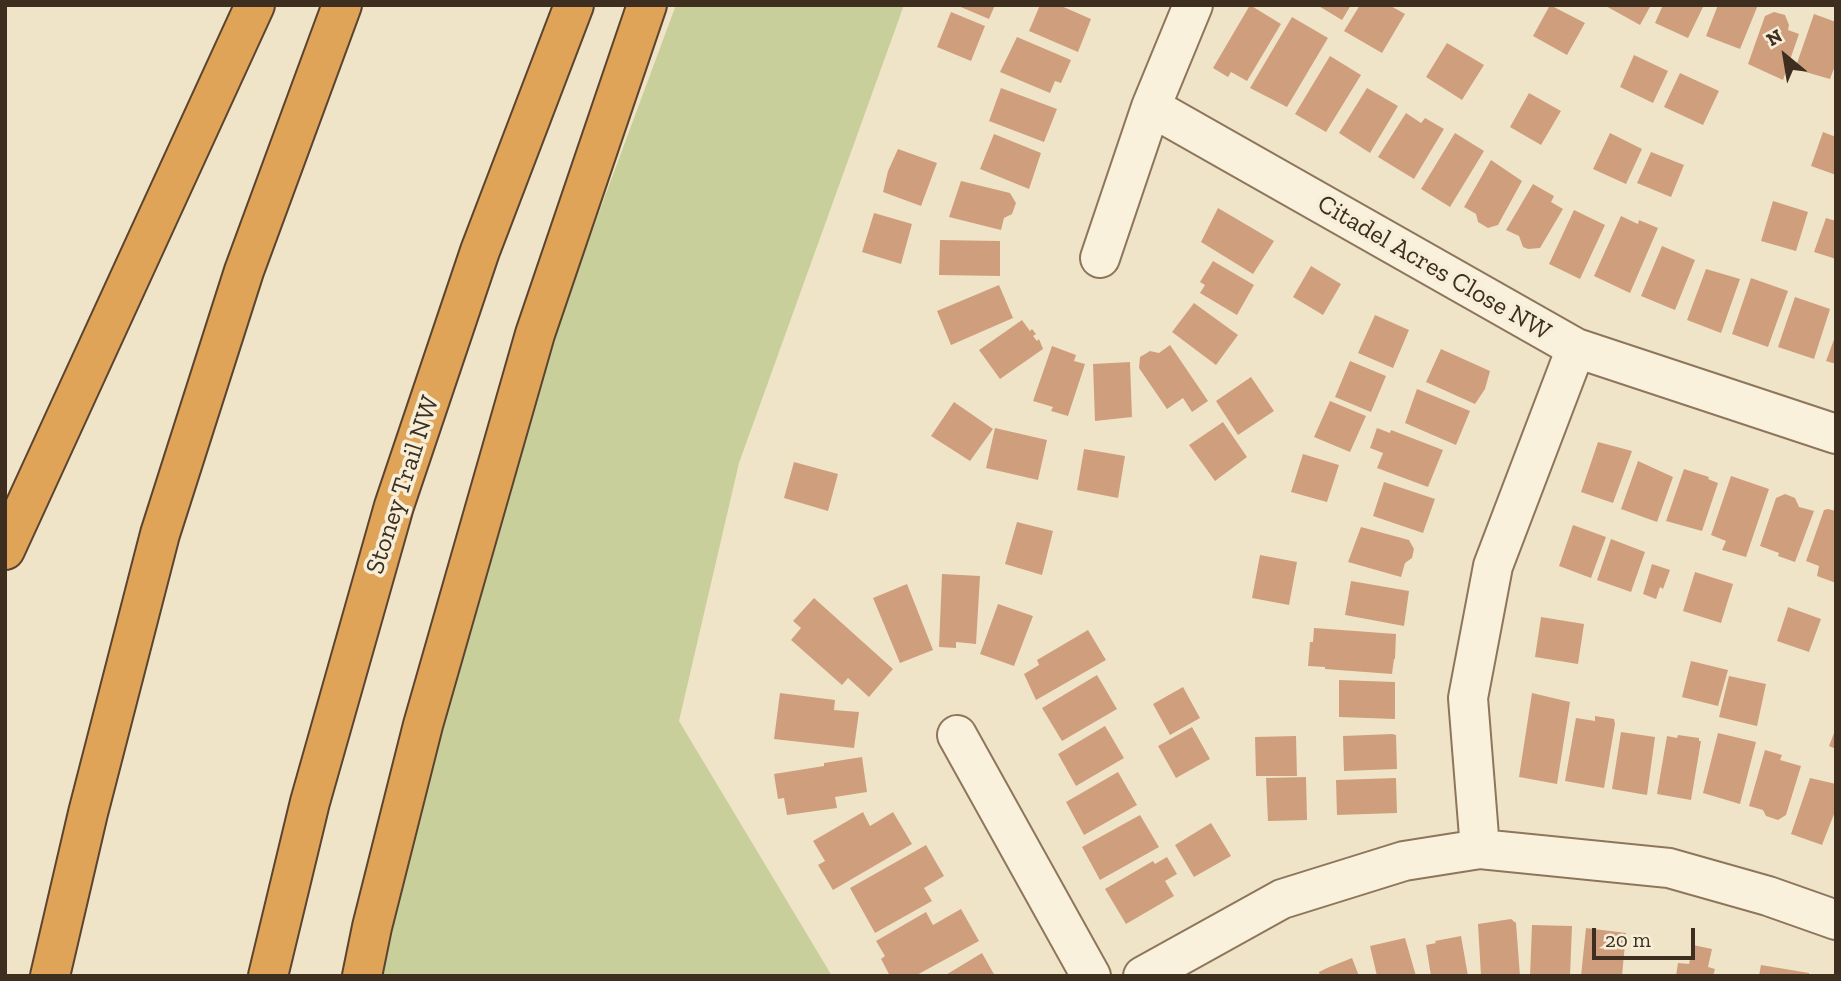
<!DOCTYPE html>
<style>
body{margin:0}
#map{position:relative;width:1841px;height:981px;overflow:hidden;background:#f0e4c8;font-family:"Zilla Slab",serif}
canvas{display:block}
.frame{position:absolute;inset:0;border:7px solid #3d2e20;pointer-events:none}
.north{position:absolute;left:1750px;top:21px;width:70px;height:70px;-webkit-text-stroke:5px #f7eed8;paint-order:stroke;rotate:330deg;font-size:19px;font-weight:700;line-height:28px;text-align:center;color:#3d2e20}
.north::after{content:'';display:block;margin:auto;width:24px;height:32px;background:#3d2e20;clip-path:polygon(50% 0,100% 100%,50% 72%,0 100%)}
.scale{position:absolute;left:1592px;top:928px;width:103px;height:32px;box-sizing:border-box;border:4px solid #3d2e20;border-top:0;padding-left:9px;font-size:21px;line-height:24px;white-space:nowrap;color:#3d2e20;-webkit-text-stroke:5px #f7eed8;paint-order:stroke}
</style>
<div id="map">
<canvas width="1841" height="981"></canvas>
<div class="frame"></div>
<div class="north">N</div>
<div class="scale">20 m</div>
</div>
<script>
const g = document.querySelector('canvas').getContext('2d');
g.lineJoin = 'round';
function paint(path, color) {
  g.fillStyle = color;
  g.fill(path, 'evenodd');
}
function shape(rows) {
  const path = new Path2D();
  for (const r of rows) {
    path.moveTo(r[0], r[1]);
    for (let i = 2; i < r.length; i += 2) path.lineTo(r[i], r[i + 1]);
  }
  return path;
}
function trace(path, color, width, dash) {
  g.strokeStyle = color;
  g.lineWidth = width;
  g.lineCap = dash ? 'butt' : 'round';
  g.setLineDash(dash || []);
  g.stroke(path);
}
function drawText(font, color, halo, rows, align = 'center') {
  g.font = font + ' "Zilla Slab",serif';
  g.lineWidth = 7;
  g.setLineDash([]);
  g.textBaseline = 'middle';
  g.strokeStyle = halo;
  g.fillStyle = color;
  for (const [text, x, y, turn = 0] of rows) {
    g.save();
    g.translate(x, y);
    g.rotate((+turn || 0) * Math.PI / 180);
    g.textAlign = isNaN(turn) ? turn : align;
    if (halo) g.strokeText(text, 0, 0);
    g.fillText(text, 0, 0);
    g.restore();
  }
}
paint(shape([
 [676,5,904,5,739,463,679,721,832,976,378,976,421,799,540,371]
]), '#c9cf9b');
paint(shape([
 [956,5,995,5,989,19],
 [1040,5,1059,5,1091,19,1078,52,1029,31],
 [1250,5,1281,24,1247,81,1231,72,1228,77,1213,68],
 [1317,5,1351,5,1342,20],
 [1360,5,1389,5,1405,14,1382,53,1344,31],
 [1550,5,1585,23,1567,55,1533,36],
 [1604,5,1651,5,1640,25],
 [1663,5,1704,5,1688,38,1655,23],
 [1718,5,1758,5,1740,49,1706,36],
 [951,12,985,26,971,61,937,47],
 [1774,12,1785,15,1789,25,1788,30,1799,34,1783,80,1748,64,1765,16],
 [1814,14,1836,22,1836,63,1830,79,1795,69],
 [1292,17,1328,38,1287,107,1250,88],
 [1017,37,1071,60,1061,83,1055,81,1050,93,1000,72],
 [1447,43,1484,65,1462,100,1426,77],
 [1634,55,1668,71,1653,103,1620,87],
 [1330,56,1361,75,1326,132,1295,114],
 [1680,73,1719,91,1703,125,1664,107],
 [1001,88,1057,109,1044,142,989,121],
 [1367,88,1398,106,1370,153,1339,133],
 [1529,93,1561,111,1541,145,1510,127],
 [1406,113,1421,123,1425,118,1444,129,1414,179,1378,157],
 [1823,132,1836,137,1836,175,1811,166],
 [1455,133,1484,151,1450,207,1421,189],
 [1610,133,1642,149,1626,184,1593,169],
 [994,134,1041,153,1029,189,980,169],
 [898,149,937,163,921,206,883,192,888,171],
 [1651,152,1684,165,1671,197,1637,183],
 [1491,160,1522,181,1498,225,1488,228,1478,222,1476,214,1464,207],
 [961,181,1010,193,1016,203,1012,214,1004,218,1001,230,949,217],
 [1533,184,1554,196,1551,202,1563,209,1540,248,1528,249,1523,247,1519,236,1506,230],
 [1773,201,1808,212,1796,251,1761,241],
 [1218,208,1274,241,1253,274,1201,242],
 [1574,210,1605,225,1580,279,1549,264],
 [874,213,912,224,901,264,862,252],
 [1621,216,1638,224,1639,220,1658,228,1630,293,1594,276],
 [1826,218,1836,221,1836,259,1814,252],
 [940,240,1000,241,1000,276,939,275],
 [1662,246,1695,260,1675,310,1641,296],
 [1213,261,1254,285,1237,315,1200,293,1205,285,1200,282],
 [1311,266,1341,284,1323,315,1293,297],
 [1706,269,1740,279,1721,333,1687,320],
 [1751,278,1788,291,1768,347,1732,334],
 [999,285,1013,318,951,345,937,311],
 [1795,297,1830,309,1814,359,1778,347],
 [1194,303,1238,335,1216,365,1172,332],
 [1375,315,1409,330,1393,368,1358,353],
 [1022,320,1030,331,1032,329,1036,334,1033,336,1037,341,1039,339,1043,349,1000,379,979,350],
 [1836,334,1836,364,1826,361],
 [1170,345,1208,401,1192,412,1183,398,1167,409,1139,368,1140,357,1150,351,1159,353],
 [1052,346,1076,355,1074,361,1085,364,1068,416,1051,411,1053,407,1033,401],
 [1441,349,1490,371,1485,389,1475,404,1426,382],
 [1350,361,1386,376,1371,412,1335,397],
 [1130,362,1132,417,1095,421,1093,364],
 [1251,377,1274,411,1238,435,1216,401],
 [1417,389,1470,411,1456,445,1405,423],
 [1330,401,1366,416,1350,452,1314,437],
 [954,402,993,429,970,461,931,436],
 [1223,422,1247,457,1215,481,1189,445],
 [995,428,1047,440,1038,480,986,468],
 [1377,428,1390,433,1391,430,1443,450,1428,487,1377,468,1383,453,1370,448],
 [1598,442,1632,451,1613,503,1581,492],
 [1084,449,1125,456,1118,498,1077,490],
 [1303,454,1339,465,1327,502,1291,492],
 [1638,461,1673,477,1657,522,1621,509],
 [794,462,838,474,828,511,784,498],
 [1684,469,1709,477,1708,479,1718,483,1702,531,1666,521],
 [1731,476,1769,489,1746,557,1722,550,1726,541,1711,535],
 [1384,482,1435,499,1423,533,1373,516],
 [1785,494,1795,498,1799,507,1814,511,1795,562,1778,556,1779,553,1760,546,1776,498],
 [1828,509,1836,511,1836,583,1817,576,1819,566,1806,561,1824,510],
 [1017,522,1053,531,1042,575,1005,564],
 [1573,525,1606,537,1591,578,1559,566],
 [1361,527,1409,540,1414,549,1412,558,1405,563,1401,577,1348,562],
 [1611,539,1645,552,1631,592,1597,580],
 [1260,555,1297,562,1289,605,1252,598],
 [1652,564,1670,570,1663,589,1660,587,1656,599,1643,594],
 [1695,572,1733,584,1721,623,1683,611],
 [942,574,980,576,976,644,956,642,956,648,939,647],
 [1351,581,1409,591,1404,626,1345,615],
 [907,584,933,650,900,663,873,598],
 [814,598,893,669,869,697,848,678,842,685,791,640,801,628,793,621],
 [998,604,1033,616,1014,666,980,654],
 [1788,607,1821,619,1809,652,1777,641],
 [1541,617,1584,624,1578,664,1535,657],
 [1314,628,1396,634,1395,659,1394,659,1392,674,1325,669,1325,667,1308,666,1310,642,1313,642],
 [1088,630,1106,660,1036,700,1024,674,1039,665,1037,660],
 [1691,661,1728,670,1718,706,1682,697],
 [1097,675,1117,709,1062,741,1042,708],
 [1729,676,1766,684,1757,726,1719,717],
 [1339,680,1395,682,1395,719,1339,717],
 [1183,687,1200,718,1170,735,1153,704],
 [780,693,835,700,834,710,859,712,854,748,774,739],
 [1532,693,1570,702,1557,784,1519,777],
 [1595,716,1614,719,1615,724,1604,788,1565,781,1576,718,1595,721],
 [1105,726,1124,758,1076,786,1058,754],
 [1192,727,1210,759,1176,778,1158,746],
 [1836,728,1836,749,1829,746],
 [1621,732,1655,737,1647,795,1612,789],
 [1718,733,1756,742,1740,804,1703,793],
 [1392,734,1396,735,1397,769,1344,771,1343,736],
 [1678,735,1699,738,1699,741,1701,741,1691,800,1657,794,1667,736,1677,738],
 [1296,736,1297,776,1256,776,1255,737],
 [1765,750,1782,755,1780,760,1801,766,1786,815,1778,820,1766,816,1763,810,1749,806],
 [862,757,867,792,835,797,837,808,787,815,784,798,778,799,774,774,824,766,824,763],
 [1118,772,1137,805,1084,835,1066,802],
 [1306,777,1307,820,1268,821,1266,778],
 [1396,778,1397,813,1337,815,1336,780],
 [1810,778,1836,784,1836,809,1822,845,1791,834],
 [863,812,870,826,893,812,912,844,833,890,818,865,825,861,813,841],
 [1140,815,1159,847,1100,880,1082,847],
 [1211,823,1231,856,1194,877,1175,845],
 [926,845,944,876,924,888,932,901,875,933,850,888],
 [1167,857,1177,874,1165,881,1174,896,1126,924,1105,889,1153,861,1155,864],
 [961,909,979,941,915,976,890,976,881,959,885,956,876,941,926,912,933,925],
 [1511,919,1516,923,1520,976,1481,976,1478,924],
 [1532,925,1572,926,1570,976,1530,976],
 [1586,928,1626,933,1622,976,1581,976],
 [1461,936,1468,976,1431,976,1426,945,1436,943,1435,941],
 [1405,938,1416,976,1377,976,1370,946],
 [1693,945,1712,949,1708,967,1715,969,1713,976,1676,976,1678,963,1689,964],
 [982,953,995,976,944,976],
 [1352,958,1359,976,1320,976,1319,972,1327,968],
 [1761,965,1809,973,1809,976,1759,976]
]), '#cf9f7d');
const minor = shape([
 [1151,107,1576,348,1836,434],
 [1100,258,1151,107,1193,5],
 [957,735,1091,976],
 [1480,849,1468,698,1493,566,1576,348],
 [1143,976,1282,899,1404,861,1480,849,1669,868,1768,896,1836,920]
]);
const highway = shape([
 [5,550,255,5],
 [50,976,88,813,160,534,244,271,342,5],
 [268,976,310,802,394,506,480,251,574,5],
 [362,976,372,927,423,725,535,334,647,5]
]);
trace(minor, '#8d765c', 42);
trace(highway, '#5b4430', 42);
trace(minor, '#faf1dc', 38);
trace(highway, '#e0a458', 38);
drawText('26px', '#3d2e20', '#f7eed8', [
 ["Citadel Acres Close NW",1434,268,30],
 ["Stoney Trail NW",403,485,-72]
]);
</script>
